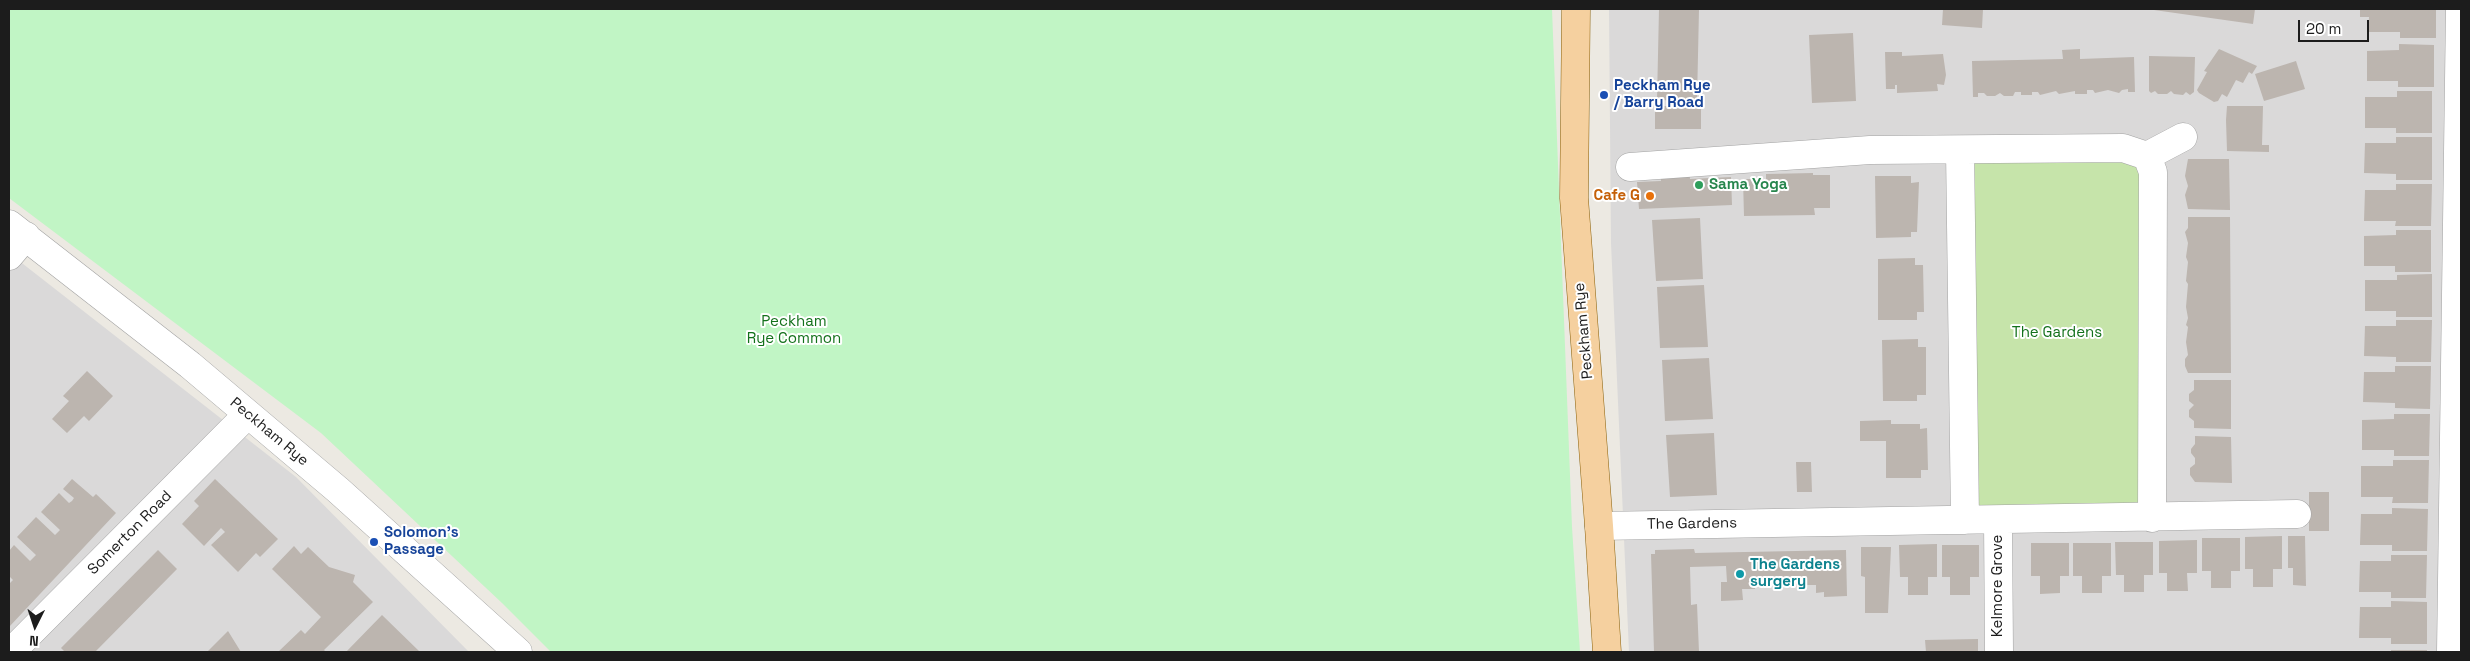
<!DOCTYPE html>
<style>
body{margin:0}
#map{position:relative;width:2470px;height:661px;overflow:hidden;background:#ece9e2;font-family:"Space Grotesk",sans-serif}
canvas{display:block}
.frame{position:absolute;inset:0;border:10px solid #1c1c1c;pointer-events:none}
.north{position:absolute;left:10px;top:601px;width:50px;height:50px;-webkit-text-stroke:4px #fff;paint-order:stroke;rotate:184deg;font-size:14px;font-weight:700;line-height:20px;text-align:center;color:#1c1c1c}
.north::after{content:'';display:block;margin:auto;width:18px;height:22px;background:#1c1c1c;clip-path:polygon(50% 0,100% 100%,50% 72%,0 100%)}
.scale{position:absolute;left:2298px;top:20px;width:71px;height:22px;box-sizing:border-box;border:2px solid #1c1c1c;border-top:0;padding-left:6px;font-size:15px;line-height:18px;white-space:nowrap;color:#1c1c1c;-webkit-text-stroke:4px #fff;paint-order:stroke}
</style>
<div id="map">
<canvas width="2470" height="661"></canvas>
<div class="frame"></div>
<div class="north">N</div>
<div class="scale">20 m</div>
</div>
<script>
const g = document.querySelector('canvas').getContext('2d');
g.lineJoin = 'round';
function paint(path, color) {
  g.fillStyle = color;
  g.fill(path, 'evenodd');
}
function shape(rows) {
  const path = new Path2D();
  for (const r of rows) {
    path.moveTo(r[0], r[1]);
    for (let i = 2; i < r.length; i += 2) path.lineTo(r[i], r[i + 1]);
  }
  return path;
}
function trace(path, color, width, dash) {
  g.strokeStyle = color;
  g.lineWidth = width;
  g.lineCap = dash ? 'butt' : 'round';
  g.setLineDash(dash || []);
  g.stroke(path);
}
function drawText(font, color, halo, rows, align = 'center') {
  g.font = font + ' "Space Grotesk",sans-serif';
  g.lineWidth = 4;
  g.setLineDash([]);
  g.textBaseline = 'middle';
  g.strokeStyle = halo;
  g.fillStyle = color;
  for (const [text, x, y, turn = 0] of rows) {
    g.save();
    g.translate(x, y);
    g.rotate((+turn || 0) * Math.PI / 180);
    g.textAlign = isNaN(turn) ? turn : align;
    if (halo) g.strokeText(text, 0, 0);
    g.fillText(text, 0, 0);
    g.restore();
  }
}
paint(shape([
 [1609,9,2461,9,2461,652,1629,652,1611,243],
 [9,253,296,477,469,652,9,652]
]), '#dad9d9');
paint(shape([
 [1967,158,2139,161,2145,175,2146,511,1971,512]
]), '#c6e4aa');
paint(shape([
 [9,9,1552,9,1572,527,1580,652,551,652,502,603,321,433,9,198]
]), '#c1f5c5');
paint(shape([
 [1659,9,1699,9,1697,101,1657,100],
 [1943,9,1983,9,1982,28,1942,25],
 [2147,9,2255,9,2253,24],
 [2360,9,2436,9,2436,38,2400,38,2400,32,2368,32,2369,17,2360,17],
 [1853,33,1856,101,1812,103,1809,35],
 [2399,44,2434,45,2434,87,2398,87,2398,81,2367,81,2367,51,2399,50],
 [2080,49,2080,59,2134,57,2135,92,2128,92,2128,89,2122,90,2119,93,2108,90,2095,93,2093,90,2087,90,2087,94,2075,94,2075,91,2059,94,2056,91,2040,95,2038,92,2032,92,2032,95,2021,95,2021,92,2015,92,2013,96,2004,96,2000,93,1995,96,1987,96,1984,93,1978,93,1978,97,1973,97,1972,61,2063,59,2062,50],
 [2219,49,2257,66,2252,74,2249,72,2243,83,2236,80,2227,97,2222,94,2218,101,2214,102,2199,93,2197,90,2207,72,2204,71],
 [1885,52,1902,52,1902,56,1943,54,1946,75,1944,85,1937,84,1938,91,1897,93,1897,85,1895,85,1895,89,1886,89],
 [2149,56,2195,57,2194,92,2190,95,2186,92,2183,95,2174,94,2171,91,2167,94,2158,94,2155,91,2151,93,2149,91],
 [2296,61,2305,89,2264,101,2255,74],
 [2397,91,2432,91,2432,133,2396,133,2396,128,2365,128,2365,97,2397,97],
 [1655,106,1701,106,1701,129,1655,129],
 [2227,106,2263,106,2262,145,2269,145,2269,152,2227,151,2226,120],
 [2396,137,2432,137,2432,180,2396,180,2396,174,2364,173,2365,143,2396,143],
 [2188,159,2229,159,2230,210,2188,209,2185,195,2188,186,2185,176],
 [1689,171,1690,179,1731,177,1732,205,1639,209,1637,182,1661,181,1660,173],
 [1813,173,1813,175,1830,175,1830,208,1814,208,1815,215,1744,216,1743,179,1766,179,1766,174],
 [1875,176,1911,176,1911,183,1919,182,1917,232,1911,232,1911,237,1876,238],
 [2396,184,2432,184,2431,226,2395,226,2396,221,2364,221,2365,190,2396,190],
 [2188,217,2230,217,2231,373,2188,373,2185,366,2185,359,2188,355,2186,342,2188,327,2186,325,2188,318,2186,307,2188,284,2186,281,2188,262,2186,257,2188,243,2185,232,2188,228],
 [1700,218,1703,279,1656,281,1652,220],
 [2396,230,2431,230,2431,272,2395,272,2395,266,2364,266,2364,236,2396,235],
 [1915,258,1915,265,1923,265,1924,312,1917,312,1917,320,1878,320,1878,259],
 [2432,274,2432,317,2396,317,2396,311,2365,311,2365,280,2397,280,2397,275],
 [1704,285,1708,347,1660,348,1657,287],
 [2396,320,2432,320,2431,362,2396,362,2396,357,2364,356,2365,326,2396,326],
 [1918,339,1918,347,1926,347,1926,395,1917,395,1917,401,1883,401,1882,340],
 [1709,358,1713,419,1665,421,1662,360],
 [2395,366,2431,366,2430,409,2395,408,2395,403,2363,402,2364,372,2395,372],
 [87,371,113,396,89,421,84,416,67,433,52,419,69,401,63,396],
 [2194,380,2231,380,2231,429,2194,428,2194,421,2189,417,2189,410,2194,405,2189,401,2189,394,2194,390],
 [2394,414,2430,414,2429,456,2394,456,2394,450,2362,450,2362,420,2394,419],
 [1891,420,1891,424,1920,424,1920,429,1927,428,1928,470,1921,470,1921,478,1886,478,1886,441,1860,441,1860,421],
 [1714,433,1717,495,1670,497,1666,435],
 [2195,436,2231,437,2232,483,2195,482,2190,475,2190,468,2195,464,2195,458,2191,453,2191,449,2195,444],
 [2393,460,2429,460,2428,503,2392,503,2393,497,2361,497,2361,466,2393,466],
 [1796,462,1811,462,1812,492,1797,492],
 [72,479,93,497,96,494,116,513,9,627,9,584,13,580,9,576,9,551,14,545,30,561,36,555,17,537,36,517,55,535,60,530,41,512,59,493,69,503,72,501,74,498,63,489],
 [215,479,278,539,260,557,256,553,238,572,211,545,225,532,221,528,204,546,182,524,199,506,194,501],
 [2309,492,2329,492,2329,531,2309,531],
 [2392,508,2428,509,2427,551,2392,551,2392,545,2360,545,2361,514,2392,514],
 [2282,536,2282,569,2273,569,2273,587,2253,587,2253,569,2245,569,2245,537],
 [2288,536,2305,536,2306,586,2293,585,2293,568,2288,568],
 [2202,538,2240,538,2240,571,2231,571,2231,588,2211,588,2211,571,2202,571],
 [2197,540,2197,573,2187,573,2188,591,2167,591,2167,573,2159,573,2159,541],
 [2115,542,2153,542,2153,575,2144,575,2144,592,2124,592,2124,575,2116,575],
 [2031,543,2069,543,2069,576,2060,576,2060,593,2040,594,2040,576,2031,576],
 [2073,543,2111,543,2111,576,2102,576,2102,593,2082,593,2082,576,2073,576],
 [1937,544,1937,577,1928,577,1928,595,1908,595,1908,577,1900,577,1899,545],
 [1942,545,1979,545,1979,577,1970,577,1970,595,1950,595,1950,577,1942,577],
 [294,546,301,554,308,547,329,567,355,575,353,582,373,602,324,650,326,652,278,652,301,630,305,634,321,617,272,569],
 [1861,547,1891,547,1888,613,1865,613,1865,577,1861,576],
 [1694,549,1695,553,1846,550,1847,596,1824,597,1824,592,1816,593,1816,585,1755,585,1755,589,1742,589,1743,600,1721,601,1721,582,1727,582,1726,566,1690,567,1691,605,1697,604,1699,652,1654,652,1651,554,1655,554,1655,550],
 [158,550,177,569,95,652,65,652,61,648],
 [2391,555,2427,555,2426,598,2391,598,2391,592,2359,592,2360,561,2391,561],
 [2391,601,2427,602,2427,644,2391,644,2391,638,2359,638,2360,607,2391,607],
 [382,615,420,652,346,652],
 [228,631,241,652,207,652],
 [1978,639,1978,652,1926,652,1925,640],
 [2391,650,2427,650,2427,652,2391,652]
]), '#bcb5af');
const minor = shape([
 [1960,150,1965,520],
 [2147,156,2153,172,2152,518],
 [1630,167,1870,150,2123,148,2147,156,2183,137],
 [9,224,190,365,338,490,518,652],
 [9,256,26,236],
 [1998,520,1999,652],
 [1599,526,2297,514],
 [11,652,248,414],
 [2451,652,2460,9]
]);
const major = shape([
 [1576,9,1574,198,1599,526,1607,652]
]);
trace(minor, '#a3a3a3', 29);
trace(major, '#89600a', 29);
trace(minor, '#fff', 28);
trace(major, '#f5d09f', 28);
for (const [x, y, r, color] of [
 [1604,95,5,"#1a4fb4"],
 [1699,185,5,"#2e9e5b"],
 [1650,196,5,"#e8710a"],
 [374,542,5,"#1a4fb4"],
 [1740,574,5,"#0f9aa8"]
]) {
  const dot = new Path2D();
  dot.arc(x, y, r, 0, 2 * Math.PI);
  g.fillStyle = color;
  g.fill(dot);
  trace(dot, '#fff', 2);
}
drawText('bold 15px', '#164399', '#fff', [
 ["Peckham Rye",1614,86],
 ["/ Barry Road",1614,103],
 ["Solomon's",384,533],
 ["Passage",384,550]
], 'left');
drawText('bold 15px', '#27864d', '#fff', [
 ["Sama Yoga",1709,185]
], 'left');
drawText('bold 15px', '#c56008', '#fff', [
 ["Cafe G",1640,196]
], 'right');
drawText('15px', '#13711b', '#fff', [
 ["Peckham",794,322],
 ["Rye Common",794,339],
 ["The Gardens",2057,333]
]);
drawText('15px', '#1c1c1c', '#fff', [
 ["Peckham Rye",1584,331,-95],
 ["Peckham Rye",269,432,40],
 ["The Gardens",1692,524,-1],
 ["Somerton Road",130,533,-45],
 ["Kelmore Grove",1998,586,-90]
]);
drawText('bold 15px', '#0d838f', '#fff', [
 ["The Gardens",1750,565],
 ["surgery",1750,582]
], 'left');
</script>
